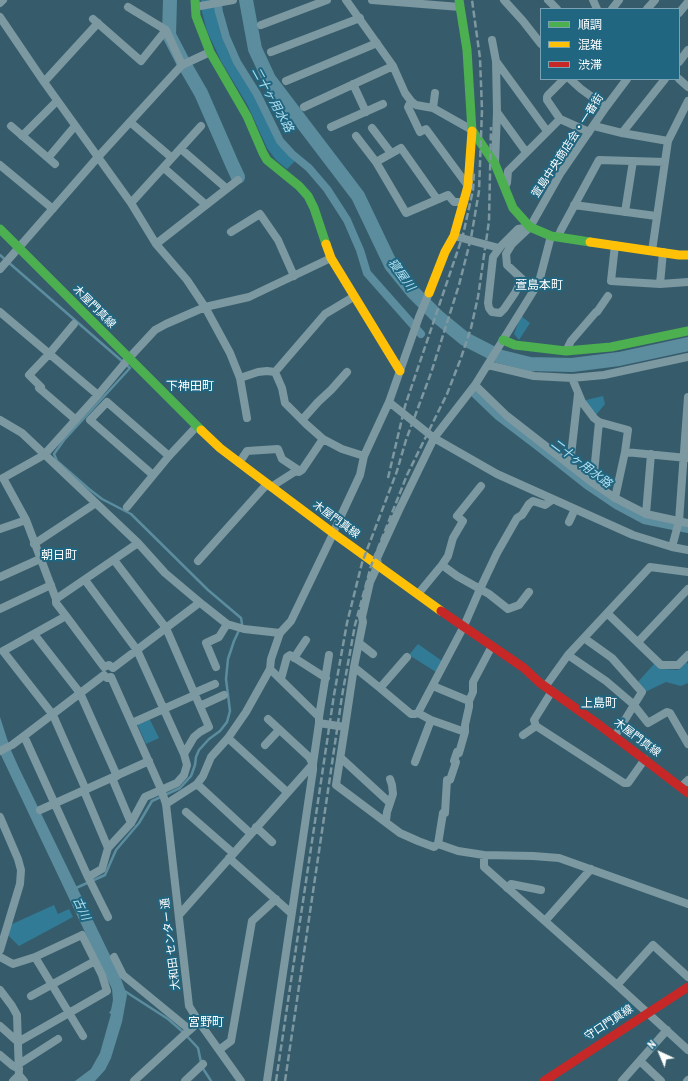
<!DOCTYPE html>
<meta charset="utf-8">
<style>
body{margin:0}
#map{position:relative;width:688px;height:1081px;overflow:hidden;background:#365c6b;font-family:"Archivo Narrow","Noto Sans JP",sans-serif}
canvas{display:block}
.legend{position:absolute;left:540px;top:8px;width:140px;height:72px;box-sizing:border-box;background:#206681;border:1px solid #79a3b3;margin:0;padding:5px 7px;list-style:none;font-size:12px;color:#fff}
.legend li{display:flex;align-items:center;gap:8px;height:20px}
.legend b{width:20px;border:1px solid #79a3b3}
.north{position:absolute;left:640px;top:1033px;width:40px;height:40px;-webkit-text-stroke:3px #206681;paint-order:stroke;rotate:316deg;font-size:11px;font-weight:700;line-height:16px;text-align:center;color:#fff}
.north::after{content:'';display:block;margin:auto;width:14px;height:18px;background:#fff;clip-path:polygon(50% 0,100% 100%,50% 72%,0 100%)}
</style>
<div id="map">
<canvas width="688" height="1081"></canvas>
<ul class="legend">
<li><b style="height:5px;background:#4caf50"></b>順調</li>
<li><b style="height:5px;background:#ffc107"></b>混雑</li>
<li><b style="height:5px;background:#c62828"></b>渋滞</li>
</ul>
<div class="north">N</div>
</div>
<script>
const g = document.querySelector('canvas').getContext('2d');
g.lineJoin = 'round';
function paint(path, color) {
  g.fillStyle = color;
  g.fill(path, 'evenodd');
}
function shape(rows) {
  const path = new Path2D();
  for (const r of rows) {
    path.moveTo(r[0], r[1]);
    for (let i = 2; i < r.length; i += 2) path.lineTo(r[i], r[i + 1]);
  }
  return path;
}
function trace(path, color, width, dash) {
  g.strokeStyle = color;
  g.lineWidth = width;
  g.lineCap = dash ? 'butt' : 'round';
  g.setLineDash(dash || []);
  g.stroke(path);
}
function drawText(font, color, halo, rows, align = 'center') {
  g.font = font + ' "Archivo Narrow","Noto Sans JP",sans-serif';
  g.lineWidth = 4;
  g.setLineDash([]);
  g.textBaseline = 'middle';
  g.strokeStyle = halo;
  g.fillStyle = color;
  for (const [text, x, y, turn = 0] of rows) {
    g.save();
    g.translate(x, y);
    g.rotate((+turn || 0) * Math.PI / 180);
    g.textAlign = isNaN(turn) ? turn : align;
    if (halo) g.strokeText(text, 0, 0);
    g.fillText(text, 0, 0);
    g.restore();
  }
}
paint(shape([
 [201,0,213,0,221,34,228,52,262,109,276,139,285,152,295,161,287,169,276,160,267,148,248,106,221,61,207,31,202,12],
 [521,316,530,323,519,340,514,334],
 [603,396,605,404,596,415,590,410,586,400],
 [418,644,442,661,436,672,409,655],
 [686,662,688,664,688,683,681,686,666,682,645,692,637,683,654,664,662,669,678,670],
 [149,718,159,738,146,744,137,724],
 [54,905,58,914,69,909,73,917,19,946,7,934,10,925]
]), '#317b96');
paint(shape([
 [0,717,10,748,18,766,120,976,127,995,122,1022,111,1058,105,1070,95,1081,75,1081,91,1069,100,1053,111,1014,109,1013,111,1010,113,1000,112,989,0,753]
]), '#5b8d9f');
trace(shape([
 [0,255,130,368,64,440,54,454,57,461,89,489,102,499,131,514,208,590,241,618,242,624,234,641,228,659,226,679,230,711,227,722,220,731,209,739,199,750,196,757,195,765,191,776,180,788,152,801,139,823,116,850,105,875,76,888],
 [123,990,168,1019,183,1032,198,1048,202,1067,211,1081]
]), '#5b8d9f', 2.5);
trace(shape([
 [217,0,219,12,226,37,237,62,257,94,280,141,292,154,309,168,327,189,347,220,360,250,367,273,421,334],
 [474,393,498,416,540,448,588,486,616,505,644,520,688,529]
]), '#5b8d9f', 8);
trace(shape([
 [170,0,169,35,183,62,201,93,232,164,238,177],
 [246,0,255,49,269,79,358,196,391,265,413,292,438,317,465,339,498,356,530,364,572,365,619,359,688,344]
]), '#5b8d9f', 14);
trace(shape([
 [346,0,393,66,405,93,411,101,416,105,433,108,472,130],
 [372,0,460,7],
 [504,0,523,21,541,44],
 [548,0,557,9],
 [593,0,597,9],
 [0,3,3,0],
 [128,7,166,30,182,65],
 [195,7,233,0],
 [612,9,619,0],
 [647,9,655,0],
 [679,13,688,2],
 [0,17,44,82,131,203,156,244,187,280,205,307,230,353,240,378,247,418],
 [93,19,141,61,166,30],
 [261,25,327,0],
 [492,40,496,61,497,112,495,163],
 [271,52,360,18],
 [496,61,547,131],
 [679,62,688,50],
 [564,79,548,95,547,97,547,100,560,119,589,132],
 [570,79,581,89,606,107],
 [679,79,688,87],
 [286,81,377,43],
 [44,82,98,23],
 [353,84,366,112],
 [411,101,408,107,420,132,426,129,468,186],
 [304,107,393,66],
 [433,108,435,93],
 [497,112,526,152],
 [130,122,172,158],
 [11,126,55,164],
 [594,126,622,133,668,141],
 [331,127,383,104],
 [372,128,391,153],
 [622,133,665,79],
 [22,136,57,101],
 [356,136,376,162,406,213,448,195,454,202,464,202],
 [181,149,226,188],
 [48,158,75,126],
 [376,162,401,148,437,199],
 [0,165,53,209],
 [164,168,205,204],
 [505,187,507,183,508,171,560,119],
 [131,203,201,126],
 [574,205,656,216],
 [625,212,633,161],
 [530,227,518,229,501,246,493,257,488,303,489,308,492,312,500,313,504,309,515,293,522,279,507,265,506,254,512,244,530,227,560,174,606,107,627,79],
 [231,232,260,214,278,240,294,276],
 [454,236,499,248],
 [558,237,561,230,599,160,665,162],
 [156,244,238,180],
 [615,245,611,281,660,284,688,282],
 [652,251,668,141,688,101],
 [0,269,98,157,182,65,210,52],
 [660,284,663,252],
 [0,312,98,395],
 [74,324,49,354,29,375,41,387,39,388,76,420],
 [566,351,571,341,596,312,597,312,608,296],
 [488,365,534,376,572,378,604,375,688,357],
 [275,372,325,314,350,299],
 [240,378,258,372,267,371,275,372,282,388,285,403,306,424,323,439,342,449,364,456],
 [572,378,582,402,594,418,599,422,628,430,625,452,615,498],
 [475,385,507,416,593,483,615,498,646,514,688,523],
 [389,402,434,438,497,474,633,535,672,547,688,550],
 [0,420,22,433,138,543,165,573,203,605,227,624,244,629,280,633],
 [302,420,318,402,331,390,347,372],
 [625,452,687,458],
 [239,463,247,451,278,449,282,459,300,471],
 [570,464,578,394],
 [153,475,90,420,107,402,169,456],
 [593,483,599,422],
 [271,487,296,471,299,472,302,470,323,439],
 [127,507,169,456,197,426],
 [646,514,651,454],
 [569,522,575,509],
 [0,529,26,520],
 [34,544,96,503],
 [672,547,679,521,688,397],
 [198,561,267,484],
 [442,565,457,576,489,594,508,609,519,605,529,592],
 [0,577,40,559],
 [85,580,137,650,184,754],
 [418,594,442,565,448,556,453,538,463,521,457,516,481,486],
 [56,599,26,520,3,478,44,455,98,395,129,358,155,330,166,324,205,307,249,297,331,258],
 [0,609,51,585],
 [607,613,661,665,678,665,688,655],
 [66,616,56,603,56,599,138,543],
 [34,634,80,693,117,776],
 [584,638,612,658,642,692,615,736],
 [638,642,688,589],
 [359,643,373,654],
 [568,655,606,681,633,704,648,723,667,712,670,713,688,744],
 [407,657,380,688,354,667,363,622,362,617,370,582,378,565,377,558,399,510,434,438,475,385,539,282,551,236],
 [294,658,306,640],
 [104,667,109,665,113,668,199,603],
 [216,667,206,643,219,637,227,624],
 [270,669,319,717,319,723],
 [104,675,107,678,111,677,161,789,166,804,189,1006,199,1022,241,1081],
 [281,679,287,657,290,655,326,678],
 [433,686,469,701,469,707,465,725,465,732],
 [545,687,568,655,650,567,688,572],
 [380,688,411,714,415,714,418,713,431,720,465,732,459,753,457,752,454,761,456,762,450,780,447,780,445,813,443,813,438,844,458,851,484,855,533,856,559,858,688,904],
 [552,691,534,720,536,726,624,783,628,783,645,759],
 [194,693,215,684],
 [469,701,473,692,473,682,492,646],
 [200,706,224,695],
 [418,713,464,626,480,589,497,553,517,518,522,515,529,504,533,501,545,505,552,500],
 [319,717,329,655],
 [132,723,195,695],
 [345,727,336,785,400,833,418,841,434,847,438,844],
 [523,735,536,726],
 [24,736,88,877,108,917],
 [228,738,287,792],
 [265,745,279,730],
 [0,751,12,745,24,736,104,675],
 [341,758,390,803],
 [415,762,431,720],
 [112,778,131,823],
 [197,784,250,833],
 [681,787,688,780],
 [86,790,53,715,3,651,66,616,104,667],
 [84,791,108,848],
 [166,804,197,784,203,776,211,757,228,738,246,712,270,669,271,659,280,633,291,621,332,536,333,533,360,475,364,456,389,402,419,317,429,293],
 [40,810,149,761],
 [186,812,233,853],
 [0,817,18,859,21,870,20,884,0,950],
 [386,821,387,812,393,794,392,785,390,779],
 [256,827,272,842],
 [484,855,484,867,617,985,688,1050],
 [229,858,291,913],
 [88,877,102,869,108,848,131,823,145,797,177,783,184,775,187,765,184,754,194,737,200,732,209,727,166,628,114,560],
 [507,888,511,884,541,890],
 [179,915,313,764,309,757,268,719],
 [545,921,591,869],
 [0,957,13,964,35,957,82,935,102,975,107,991,69,1013,83,1036],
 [114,957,123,975,190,1030],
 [617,985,653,945,688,977],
 [0,990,12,1006,17,1015,19,1075,13,1081],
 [31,996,95,961],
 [0,1026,18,1042,69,1013,35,957],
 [219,1050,231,1041,252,921,276,899],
 [0,1055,13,1066,19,1069],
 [640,1061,661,1081],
 [19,1064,58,1039],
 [19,1075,24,1081],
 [134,1081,184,1035,199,1022],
 [185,1081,203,1064],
 [267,1081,313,770,313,764,319,723,345,727,354,667],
 [622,1081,667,1030],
 [687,1081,688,1080]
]), '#7c98a1', 8);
trace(shape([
 [195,0,196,16,210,52,247,116,263,153,267,160,299,186,308,196,314,208,326,244],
 [459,0,467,50,472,131],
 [472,130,495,164,513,208,530,227,551,236,590,242],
 [0,229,201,430],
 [503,340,515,345,566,351,611,347,688,331]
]), '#4caf50', 9);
trace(shape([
 [590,242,679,255,688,255],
 [326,244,331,258,400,371],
 [429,293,445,252,454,236,468,186,472,131],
 [201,430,220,448,253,473,333,533,441,611]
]), '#ffc107', 9);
trace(shape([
 [441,611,524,668,540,683,598,724,688,793],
 [544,1081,688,987]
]), '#c62828', 9);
trace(shape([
 [388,478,405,406,463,235,473,190,474,172],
 [276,1081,334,695,347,623,362,563,397,471,406,440,431,373,459,285,471,238,479,191,482,110,480,58,472,0],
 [285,1081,342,696,355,625,371,566,407,475,447,394,461,358,471,328,478,297,489,221,491,127]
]), '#7d98a1', 2.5, [7, 3]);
drawText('11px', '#fff', '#206681', [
 ["萱島中央商店会・一番街",568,146,-57],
 ["木屋門真線",94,307,45],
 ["木屋門真線",336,520,36],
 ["木屋門真線",637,738,37],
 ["大和田 センター 通",171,944,-97],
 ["守口門真線",609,1023,-33]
]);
drawText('italic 12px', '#b1e0f0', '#206681', [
 ["二十ヶ用水路",272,100,61],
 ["寝屋川",401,275,54],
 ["二十ヶ用水路",581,464,37],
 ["古川",81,909,65]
]);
drawText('12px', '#fff', '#206681', [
 ["萱島本町",539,286],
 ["下神田町",190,387],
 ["朝日町",59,556],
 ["上島町",599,704],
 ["宮野町",206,1023]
]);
</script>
